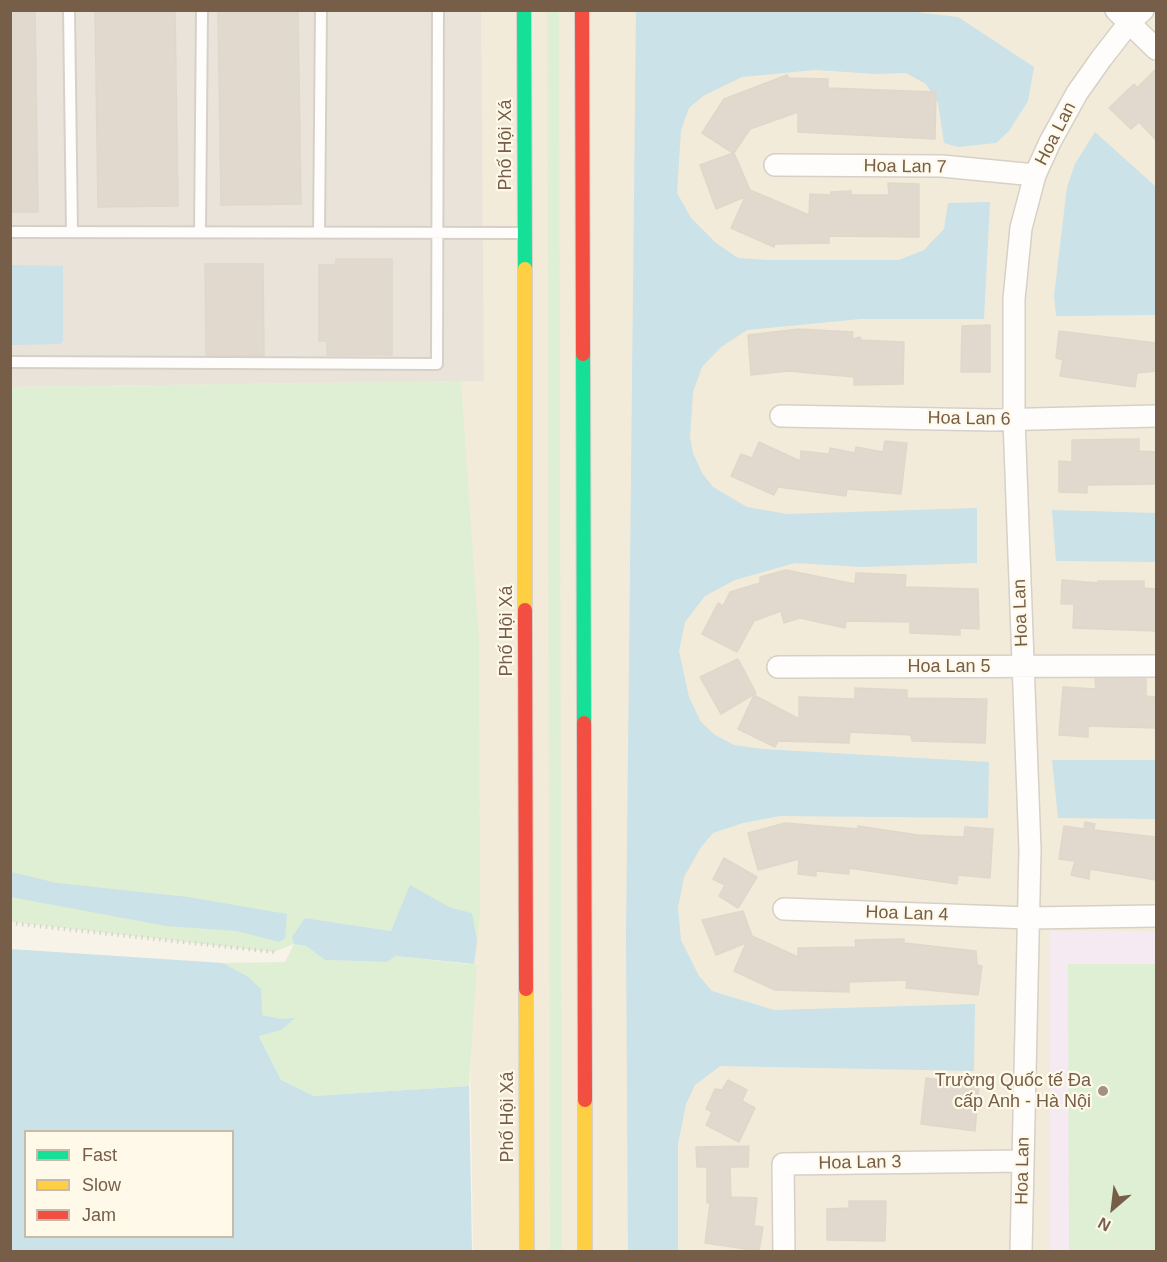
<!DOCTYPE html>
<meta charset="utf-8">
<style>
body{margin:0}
#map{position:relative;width:1167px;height:1262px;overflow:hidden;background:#f7f3e9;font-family:Helvetica,sans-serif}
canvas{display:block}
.frame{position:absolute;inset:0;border:12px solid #765e48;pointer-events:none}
.legend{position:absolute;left:24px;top:1130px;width:210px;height:108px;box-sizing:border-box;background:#fff9ea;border:2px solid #c8bba9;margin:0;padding:8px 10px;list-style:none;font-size:18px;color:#765e48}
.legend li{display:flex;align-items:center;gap:12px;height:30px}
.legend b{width:30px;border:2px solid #c8bba9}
.north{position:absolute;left:1083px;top:1178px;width:60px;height:60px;-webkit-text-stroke:4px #fff9ea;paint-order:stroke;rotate:208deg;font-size:16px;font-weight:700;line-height:24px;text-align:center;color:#765e48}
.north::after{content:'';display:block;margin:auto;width:21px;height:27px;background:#765e48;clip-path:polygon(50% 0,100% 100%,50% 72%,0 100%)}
</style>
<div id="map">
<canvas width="1167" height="1262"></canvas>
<div class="frame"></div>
<ul class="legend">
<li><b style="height:8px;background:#16e098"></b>Fast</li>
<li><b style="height:8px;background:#ffcf43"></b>Slow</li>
<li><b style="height:8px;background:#f24e42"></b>Jam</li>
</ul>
<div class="north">N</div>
</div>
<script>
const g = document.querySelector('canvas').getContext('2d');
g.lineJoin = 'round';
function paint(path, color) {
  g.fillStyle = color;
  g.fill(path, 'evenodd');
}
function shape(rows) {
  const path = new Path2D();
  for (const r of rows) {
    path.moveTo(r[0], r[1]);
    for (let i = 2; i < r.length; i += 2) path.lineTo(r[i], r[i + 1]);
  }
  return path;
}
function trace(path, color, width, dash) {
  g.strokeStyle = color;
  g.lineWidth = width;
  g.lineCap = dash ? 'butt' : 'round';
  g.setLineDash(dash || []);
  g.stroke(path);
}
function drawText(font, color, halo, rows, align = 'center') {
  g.font = font + ' Helvetica,sans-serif';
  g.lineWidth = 4.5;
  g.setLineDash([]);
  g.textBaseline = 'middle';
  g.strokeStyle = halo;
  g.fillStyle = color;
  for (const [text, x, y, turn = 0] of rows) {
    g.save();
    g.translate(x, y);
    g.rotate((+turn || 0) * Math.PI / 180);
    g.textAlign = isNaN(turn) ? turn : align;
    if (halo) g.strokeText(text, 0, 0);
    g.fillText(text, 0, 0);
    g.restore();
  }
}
paint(shape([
 [456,11,1156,11,1156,1251,473,1251]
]), '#f3ebd9');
paint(shape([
 [10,11,481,11,484,381,11,387]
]), '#eae3da');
paint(shape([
 [1050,931,1156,931,1156,1251,1050,1251]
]), '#f5e9f2');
paint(shape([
 [547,11,559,11,562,1252,550,1251],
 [461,381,479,640,480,914,477,941,471,913,451,909,411,886,391,931,305,918,294,944,306,946,325,960,387,962,396,956,477,965,469,1086,314,1096,281,1080,259,1035,281,1030,282,1019,262,1015,247,976,223,963,285,962,294,944,274,952,11,922,10,387],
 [1068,964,1156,964,1156,1251,1069,1251]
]), '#dfefd3');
paint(shape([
 [899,10,958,17,1034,67,1028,101,1009,131,996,143,958,147,944,143,938,103,926,84,906,73,877,74,815,70,742,77,703,96,689,108,681,130,677,193,691,218,716,243,738,258,767,260,899,260,924,250,944,229,948,203,990,202,984,319,861,319,747,330,721,347,702,367,693,392,690,437,693,453,702,473,713,487,747,507,787,514,977,508,977,563,862,567,795,563,735,580,705,596,685,622,679,651,689,697,701,722,715,735,734,745,763,749,989,762,988,818,780,816,743,823,713,833,701,847,684,877,678,908,681,940,699,976,712,991,774,1010,975,1004,974,1071,720,1066,695,1085,686,1104,678,1144,678,1251,628,1251,626,937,636,11],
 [1095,132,1156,187,1156,315,1056,316,1054,296,1067,187,1075,164],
 [11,265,63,266,63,341,60,344,11,345],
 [1052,510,1156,513,1156,562,1056,561],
 [1052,760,1156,760,1156,819,1058,818],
 [11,872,57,883,188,897,287,914,285,938,279,942,237,931,166,926,11,897],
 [410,885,451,908,472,913,477,941,474,964,396,956,387,962,325,960,306,946,294,944,292,937,305,918,391,931],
 [10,949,223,963,247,976,261,989,262,1015,282,1019,295,1018,281,1030,259,1036,281,1080,314,1096,469,1086,472,1251,11,1251],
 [26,1132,232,1132,232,1236,26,1236]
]), '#cae2e8');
const building = shape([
 [10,10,35,10,38,212,10,212,10,10],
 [95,10,175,10,178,206,98,207,95,10],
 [218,10,298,10,301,204,221,205,218,10],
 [1156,69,1156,140,1139,122,1131,129,1109,108,1134,84,1137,88,1156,69],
 [787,75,789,78,828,79,828,88,936,92,935,139,798,132,798,112,750,129,734,153,750,190,809,215,810,194,831,195,831,192,851,191,851,195,889,195,888,183,919,184,919,237,829,236,829,243,775,244,774,247,731,228,745,197,716,209,700,165,733,153,702,133,724,99,787,75],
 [336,259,392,259,392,355,327,355,327,341,319,341,319,265,336,265,336,259],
 [205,264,263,264,264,356,206,355,205,264],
 [990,325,990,372,961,372,962,326,990,325],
 [799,329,853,332,852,339,860,337,861,340,904,342,903,384,854,385,854,377,788,371,751,375,748,335,799,329],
 [1059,331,1156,343,1156,371,1137,373,1135,387,1060,376,1063,360,1056,358,1059,331],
 [1139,439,1139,451,1156,452,1156,484,1087,485,1087,493,1059,492,1059,461,1072,462,1072,440,1139,439],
 [885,441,907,443,901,494,847,489,846,496,778,487,774,495,731,476,741,454,752,458,759,442,800,461,801,451,829,454,830,448,855,453,856,447,883,452,885,441],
 [786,570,855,584,856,573,906,575,905,587,978,589,979,629,960,628,960,635,910,633,910,622,846,621,845,628,800,618,784,623,781,611,754,621,737,652,702,634,718,603,723,606,730,592,760,583,760,577,786,570],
 [1062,580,1098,583,1098,581,1144,581,1144,588,1156,589,1156,631,1073,628,1074,604,1061,604,1062,580],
 [738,659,756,693,721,714,700,677,738,659],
 [1095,679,1146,679,1146,696,1156,697,1156,728,1088,726,1088,737,1059,735,1063,687,1096,689,1095,679],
 [855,688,907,690,907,698,987,699,985,743,912,741,911,735,850,732,849,743,778,741,775,747,738,729,754,695,799,719,799,697,855,699,855,688],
 [1085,822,1095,824,1094,830,1156,837,1156,880,1090,869,1089,879,1071,875,1075,861,1059,859,1064,826,1084,829,1085,822],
 [785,823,858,829,858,826,918,835,964,837,965,827,993,829,990,878,958,875,957,884,849,868,849,874,816,871,816,876,798,874,799,859,758,870,748,833,785,823],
 [724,858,757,877,738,908,719,896,725,885,713,879,724,858],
 [743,911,752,936,798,957,798,948,856,947,855,940,904,939,904,943,976,951,977,965,982,966,978,995,906,988,907,980,849,982,849,992,775,990,734,971,746,943,716,955,702,920,743,911],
 [926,1078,979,1085,975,1131,921,1124,926,1078],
 [728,1080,747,1090,742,1101,755,1108,739,1142,706,1125,712,1112,706,1109,715,1089,722,1090,728,1080],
 [749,1146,748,1167,730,1167,731,1197,757,1198,754,1226,763,1227,759,1251,705,1243,710,1203,707,1203,707,1167,697,1167,696,1147,749,1146],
 [849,1201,886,1201,885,1241,827,1240,827,1209,849,1208,849,1201]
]);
paint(building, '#e1d9ce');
trace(building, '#e0d7cb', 1.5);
const lane = shape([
 [69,10,72,232],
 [10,232,523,233],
 [200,232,202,10],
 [319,232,321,10],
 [10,362,437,364,438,10]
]);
const street = shape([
 [1116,10,1156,49],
 [775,165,942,166,1035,175],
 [781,416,993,420,1156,416],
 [778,667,1156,666],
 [784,909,1029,918,1156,916],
 [784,1252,783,1164,1023,1161],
 [1021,1252,1030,850,1014,419,1014,299,1021,228,1035,175,1050,142,1077,93,1101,59,1129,23,1143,10]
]);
const fast = shape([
 [524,10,525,269],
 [583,354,584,723]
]);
const slow = shape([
 [525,269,525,610],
 [526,989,527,1252],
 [585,1100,585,1252]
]);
const jam = shape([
 [582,10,583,354],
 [525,610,526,989],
 [584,723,585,1100]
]);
trace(lane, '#d6d0c7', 14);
trace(street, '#d6d0c7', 24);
trace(fast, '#d7d0c7', 16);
trace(slow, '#d7d0c7', 16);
trace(jam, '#d7d0c7', 16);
trace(shape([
 [10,923,274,952]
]), '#d8d1c9', 4, [1.5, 4.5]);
trace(lane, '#fefdfc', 10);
trace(street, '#fefdfc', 21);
trace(fast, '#16e098', 14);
trace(slow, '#ffcf43', 14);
trace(jam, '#f24e42', 14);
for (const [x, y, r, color] of [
 [1103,1091,6,"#a39280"]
]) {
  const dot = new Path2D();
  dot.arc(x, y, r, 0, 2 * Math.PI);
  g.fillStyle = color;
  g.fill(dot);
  trace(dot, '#fff9ea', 2);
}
drawText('18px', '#765e48', '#fff9ea', [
 ["Hoa Lan",1056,134,-63],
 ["Phố Hội Xá",506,145,-90],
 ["Hoa Lan 7",905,167,1],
 ["Hoa Lan 6",969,419,1],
 ["Hoa Lan",1021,613,-92],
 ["Phố Hội Xá",507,631,-90],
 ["Hoa Lan 5",949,667],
 ["Hoa Lan 4",907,914,2],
 ["Phố Hội Xá",508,1117,-90],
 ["Hoa Lan 3",860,1163,-1],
 ["Hoa Lan",1023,1171,-89]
]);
drawText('18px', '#765e48', '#fff9ea', [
 ["Trường Quốc tế Đa",1091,1081],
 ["cấp Anh - Hà Nội",1091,1102]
], 'right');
</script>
